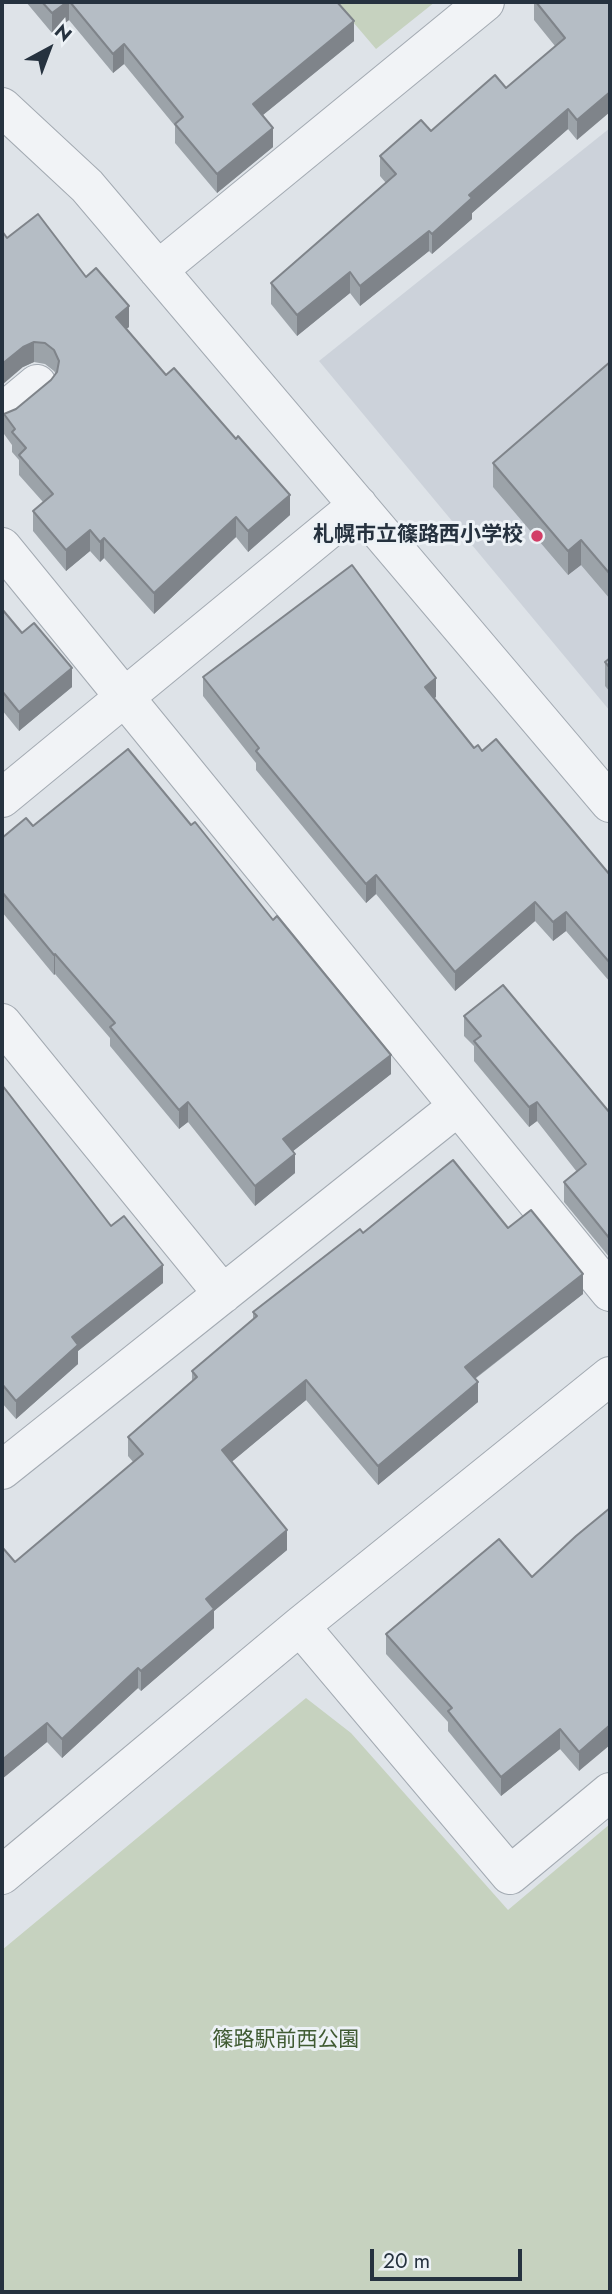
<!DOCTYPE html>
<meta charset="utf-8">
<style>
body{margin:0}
#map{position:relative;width:612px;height:2294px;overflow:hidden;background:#dee3e8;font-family:Jost,sans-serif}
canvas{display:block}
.frame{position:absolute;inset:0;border:4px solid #26323f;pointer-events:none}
.north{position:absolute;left:14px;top:14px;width:70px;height:70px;-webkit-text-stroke:5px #edf2f6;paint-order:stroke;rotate:41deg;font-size:19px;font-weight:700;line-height:28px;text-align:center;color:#26323f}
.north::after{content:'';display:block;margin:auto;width:24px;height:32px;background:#26323f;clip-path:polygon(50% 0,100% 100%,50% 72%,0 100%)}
.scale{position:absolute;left:370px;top:2249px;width:152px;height:32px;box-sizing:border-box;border:4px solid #26323f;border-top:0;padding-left:9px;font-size:21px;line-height:24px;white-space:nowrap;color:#26323f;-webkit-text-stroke:5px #edf2f6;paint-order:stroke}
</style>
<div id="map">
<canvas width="612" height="2294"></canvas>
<div class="frame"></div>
<div class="north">N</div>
<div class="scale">20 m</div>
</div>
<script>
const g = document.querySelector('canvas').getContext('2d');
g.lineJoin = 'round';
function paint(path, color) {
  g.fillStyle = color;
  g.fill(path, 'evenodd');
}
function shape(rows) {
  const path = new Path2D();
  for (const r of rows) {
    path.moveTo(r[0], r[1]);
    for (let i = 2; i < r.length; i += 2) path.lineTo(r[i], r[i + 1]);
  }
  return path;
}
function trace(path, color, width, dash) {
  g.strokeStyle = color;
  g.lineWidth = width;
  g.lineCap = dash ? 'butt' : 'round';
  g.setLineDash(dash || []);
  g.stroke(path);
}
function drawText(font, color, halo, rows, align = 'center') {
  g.font = font + ' Jost,"Noto Sans JP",sans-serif';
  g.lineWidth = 6;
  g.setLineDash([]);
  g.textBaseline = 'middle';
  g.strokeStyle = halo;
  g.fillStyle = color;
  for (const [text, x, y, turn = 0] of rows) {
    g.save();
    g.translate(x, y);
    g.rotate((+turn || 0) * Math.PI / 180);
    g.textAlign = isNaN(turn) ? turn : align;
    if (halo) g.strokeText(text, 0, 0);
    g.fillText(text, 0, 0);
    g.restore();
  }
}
paint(shape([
 [610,128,610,711,319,361]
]), '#ccd2da');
paint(shape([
 [336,2,435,2,376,49],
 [306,1698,351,1733,508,1910,610,1824,610,2292,2,2291,2,1950]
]), '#c6d2bf');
const minor = shape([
 [2,107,87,186,610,803],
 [158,270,485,2],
 [2,413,37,384],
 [2,547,610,1292],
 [2,798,358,505],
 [2,1023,223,1294],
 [2,1470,457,1107],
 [300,1626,510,1875,610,1792],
 [2,1875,300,1626,610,1376]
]);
trace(minor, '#a3aab2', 40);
trace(minor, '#f1f3f6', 38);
paint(shape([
 [26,2,337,2,354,41,263,115,273,147,217,193,175,143,175,126,124,64,113,73,69,20,52,33],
 [534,2,610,2,577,140,568,129,472,213,472,219,432,254,429,251,360,306,350,293,297,336,271,304,271,283,386,183,380,176,380,156,431,131,506,88,555,46,534,20],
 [7,238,86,277,129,327,126,329,166,375,290,515,248,552,236,537,154,614,104,558,100,562,90,551,66,571,33,531,33,511,43,502,19,475,19,460,12,452,12,445,4,434,4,414,16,409,51,380,56,374,54,371,45,364,34,362,23,367],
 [610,362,610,599,581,565,568,575,493,487,493,463],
 [2,609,22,633,72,687,19,731,2,710],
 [610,658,610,692,605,686,605,662],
 [203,677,436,697,434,698,474,748,482,751,610,875,610,982,566,931,553,941,535,921,455,991,376,894,366,903,256,770,256,763,203,696],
 [33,826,391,1074,293,1151,295,1173,255,1206,188,1122,179,1129,110,1046,110,1038,55,974,54,975,2,912,2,838],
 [464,1016,610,1113,610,1258,564,1202,564,1182,577,1172,537,1121,529,1127,474,1061,474,1046,464,1036],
 [2,1085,111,1226,163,1283,78,1351,78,1364,16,1419,2,1403],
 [508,1228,583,1294,475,1379,478,1402,378,1485,306,1400,231,1462,287,1550,214,1611,214,1628,141,1691,138,1688,62,1758,47,1742,2,1779,2,1547,15,1562,134,1463,128,1456,128,1437,192,1382,192,1371,253,1319,253,1312,363,1233],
 [610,1508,579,1771,560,1749,501,1796,448,1731,448,1722,386,1654,386,1634,532,1577]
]), '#9ca3a9');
paint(shape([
 [67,2,69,2,69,20,52,33,52,13],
 [354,21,354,41,253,123,253,104],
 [124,44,124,64,113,73,113,54],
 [610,92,610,112,577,140,577,120],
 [568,109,568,129,472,213,472,219,432,254,432,234,469,195],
 [273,128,273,147,217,193,217,174],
 [429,231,429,251,360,306,360,286],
 [350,272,350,293,297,336,297,315],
 [129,306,129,327,116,337,116,317],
 [34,342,34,362,23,367,2,385,2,364,23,347],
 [290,495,290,515,248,552,248,531],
 [236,517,236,537,154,614,154,593],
 [90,530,90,551,66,571,66,550],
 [104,538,104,558,100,562,100,542],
 [581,540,581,565,568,575,568,551],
 [72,668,72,687,19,731,19,712],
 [436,678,436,697,425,706,425,687],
 [376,875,376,894,366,903,366,884],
 [535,902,535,921,455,991,455,972],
 [566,912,566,931,553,941,553,922],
 [55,954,55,974,54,975,54,955],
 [391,1055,391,1074,283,1159,283,1139],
 [188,1102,188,1122,179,1129,179,1110],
 [537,1102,537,1121,529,1127,529,1107],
 [295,1154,295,1173,255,1206,255,1186],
 [163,1265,163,1283,78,1351,78,1364,16,1419,16,1401,72,1337],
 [583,1274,583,1294,465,1386,465,1367],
 [306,1380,306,1400,222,1470,222,1450],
 [478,1382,478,1402,378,1485,378,1466],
 [287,1530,287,1550,214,1611,214,1628,141,1691,141,1671,206,1599],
 [138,1668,138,1688,62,1758,62,1739],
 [47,1723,47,1742,2,1779,2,1760],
 [610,1725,610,1745,579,1771,579,1752],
 [560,1729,560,1749,501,1796,501,1777]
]), '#7f848a');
const building = shape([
 [42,2,67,2,52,13,42,2],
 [70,2,337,2,354,21,253,104,273,128,217,174,175,124,183,117,124,44,113,54,70,2],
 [536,2,610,2,610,92,577,120,568,109,469,195,472,198,432,234,429,231,360,286,350,272,297,315,271,283,396,174,380,156,421,120,431,131,495,75,506,88,565,38,536,2],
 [38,214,86,277,96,268,129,306,116,317,166,375,174,368,236,439,238,436,290,495,248,531,236,517,154,593,104,538,100,542,90,530,66,550,33,511,53,494,19,455,26,448,12,432,15,429,4,414,16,409,51,380,57,372,59,361,54,350,45,343,34,342,23,347,2,364,2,231,7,238,38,214],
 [610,362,610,574,581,540,568,551,493,463,610,362],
 [352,565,436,678,425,687,474,748,478,745,482,751,496,739,610,875,610,963,566,912,553,922,535,902,455,972,376,875,366,884,256,751,259,748,203,677,352,565],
 [2,609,22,633,34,623,72,668,19,712,2,691,2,609],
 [610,658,610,668,605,662,610,658],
 [128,749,191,825,195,822,273,920,277,916,391,1055,283,1139,295,1154,255,1186,188,1102,179,1110,110,1027,115,1023,55,954,54,955,2,892,2,838,26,818,33,826,128,749],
 [503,985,610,1113,610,1239,564,1182,586,1164,537,1102,529,1107,474,1041,481,1036,464,1016,503,985],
 [2,1085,111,1226,124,1216,163,1265,72,1337,78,1345,16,1401,2,1384,2,1085],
 [453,1160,508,1228,531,1210,583,1274,465,1367,478,1382,378,1466,306,1380,222,1450,287,1530,206,1599,214,1609,141,1671,138,1668,62,1739,47,1723,2,1760,2,1547,15,1562,143,1454,128,1437,197,1377,192,1371,257,1316,253,1312,360,1229,363,1233,453,1160],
 [610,1508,610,1725,579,1752,560,1729,501,1777,448,1711,452,1708,386,1634,499,1539,532,1577,576,1536,610,1508]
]);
paint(building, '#b5bdc5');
trace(building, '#7f848a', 2);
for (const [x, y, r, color] of [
 [537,536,7,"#d23d66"]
]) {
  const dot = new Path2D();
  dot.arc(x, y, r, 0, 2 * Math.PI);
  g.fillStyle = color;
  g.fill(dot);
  trace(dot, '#edf2f6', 2.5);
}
drawText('bold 21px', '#26323f', '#edf2f6', [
 ["札幌市立篠路西小学校",523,536]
], 'right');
drawText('21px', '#405b33', '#edf2f6', [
 ["篠路駅前西公園",286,2041]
]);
</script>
